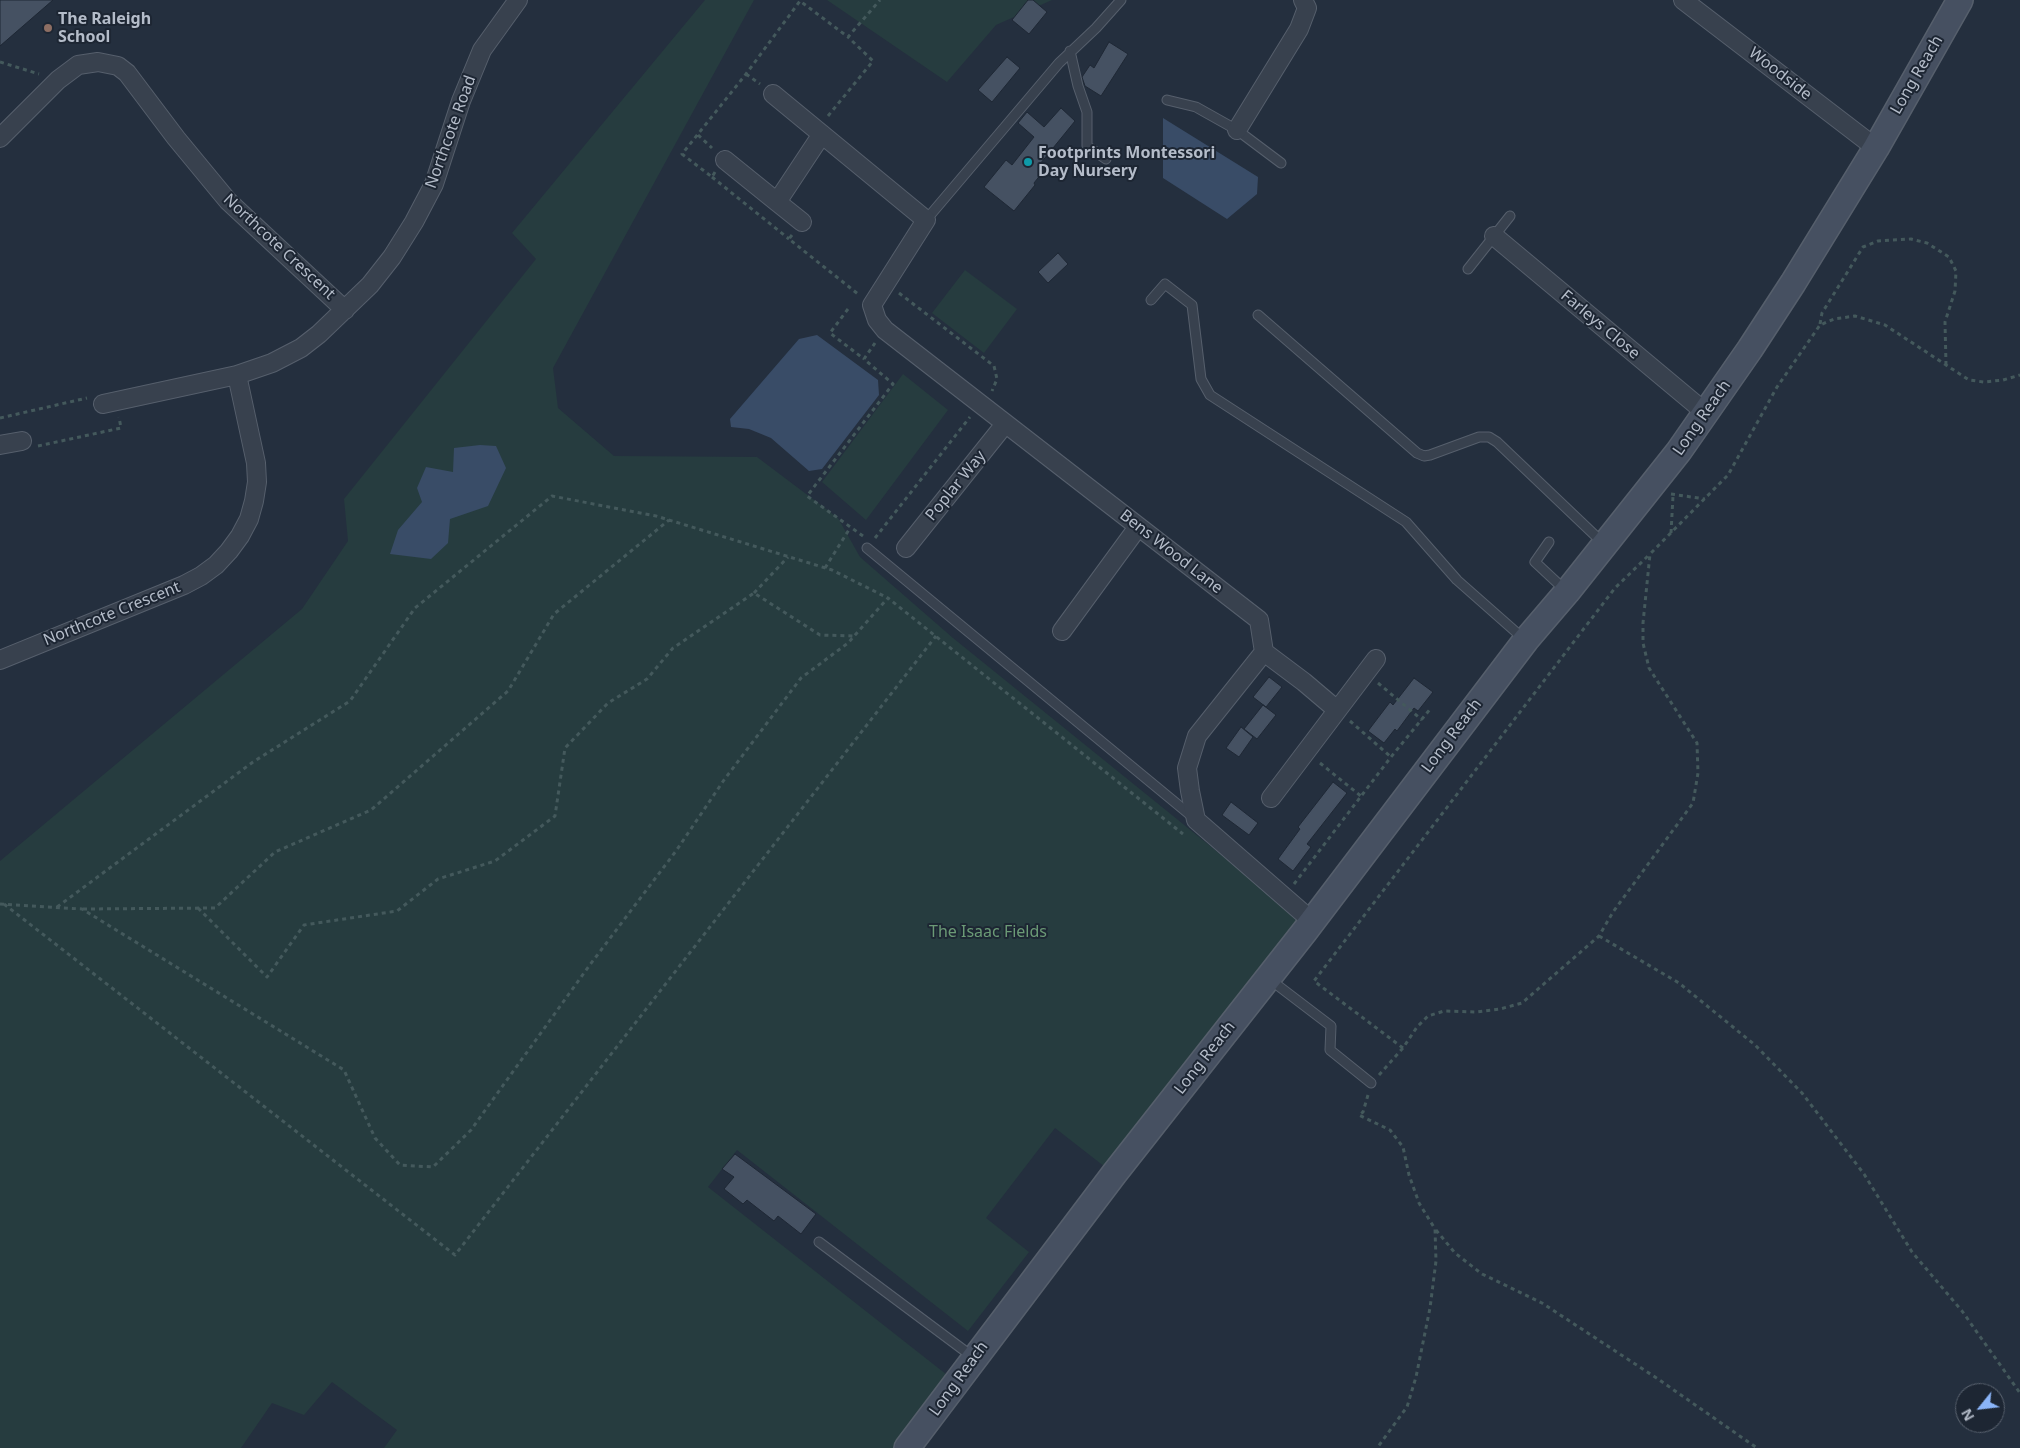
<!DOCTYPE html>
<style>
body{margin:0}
#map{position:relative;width:2020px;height:1448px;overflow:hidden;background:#242f3e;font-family:"Noto Sans",sans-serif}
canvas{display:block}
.north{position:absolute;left:1955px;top:1383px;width:50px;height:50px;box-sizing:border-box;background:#1d2633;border:1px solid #59626f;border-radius:50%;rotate:241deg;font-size:14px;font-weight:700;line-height:20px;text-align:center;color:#b4bcc9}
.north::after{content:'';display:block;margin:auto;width:18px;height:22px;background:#8ab4f8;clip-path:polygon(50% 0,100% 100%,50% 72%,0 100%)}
</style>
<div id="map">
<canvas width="2020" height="1448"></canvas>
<div class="north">N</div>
</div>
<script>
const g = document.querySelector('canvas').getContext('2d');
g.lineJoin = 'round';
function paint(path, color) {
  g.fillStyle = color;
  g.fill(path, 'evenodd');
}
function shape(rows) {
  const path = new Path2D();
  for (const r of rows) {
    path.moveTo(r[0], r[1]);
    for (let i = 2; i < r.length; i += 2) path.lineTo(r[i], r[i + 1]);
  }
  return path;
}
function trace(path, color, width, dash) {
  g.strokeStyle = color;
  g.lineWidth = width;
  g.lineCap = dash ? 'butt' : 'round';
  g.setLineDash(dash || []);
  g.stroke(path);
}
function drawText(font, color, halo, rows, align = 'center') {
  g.font = font + ' "Noto Sans",sans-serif';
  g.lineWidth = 4;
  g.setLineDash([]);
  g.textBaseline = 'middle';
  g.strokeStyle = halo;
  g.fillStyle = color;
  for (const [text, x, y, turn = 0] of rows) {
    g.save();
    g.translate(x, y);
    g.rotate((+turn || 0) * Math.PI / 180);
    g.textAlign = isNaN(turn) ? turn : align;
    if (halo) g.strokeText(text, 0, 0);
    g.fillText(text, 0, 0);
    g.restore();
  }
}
paint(shape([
 [705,0,754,0,553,368,558,408,614,456,757,457,838,518,860,557,953,638,1298,917,1312,921,1114,1174,1055,1128,986,1218,1029,1252,968,1331,737,1150,708,1187,956,1382,907,1448,384,1448,397,1430,332,1382,304,1415,272,1403,241,1448,0,1448,0,861,302,609,348,541,344,499,536,259,512,233],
 [827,0,1052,0,996,25,947,82],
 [965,270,1017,309,984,353,932,313],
 [903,374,948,410,866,520,822,482]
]), '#263c3f');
paint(shape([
 [1163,118,1258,177,1257,194,1227,219,1163,178],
 [817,335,878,380,879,395,822,469,809,471,771,438,749,429,731,427,730,419,799,339],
 [480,445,496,446,506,468,488,506,450,519,448,543,431,559,390,554,398,530,422,502,417,488,426,467,453,472,454,448]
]), '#394c67');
const building = shape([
 [0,0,53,0,0,46,0,0],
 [1028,0,1033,0,1047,12,1029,34,1012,20,1028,0],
 [1109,42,1128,54,1101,96,1085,86,1082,77,1090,65,1094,68,1109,42],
 [1007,57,1020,68,992,102,978,90,1007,57],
 [1061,108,1075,121,1040,164,1045,169,1034,183,1035,185,1014,211,984,187,1006,160,1012,165,1034,137,1018,123,1027,112,1044,127,1061,108],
 [1058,253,1068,264,1048,283,1038,272,1058,253],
 [1269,677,1282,687,1266,707,1253,697,1269,677],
 [1414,678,1433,692,1418,711,1414,708,1397,731,1395,729,1384,743,1368,731,1390,702,1393,705,1414,678],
 [1263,705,1276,715,1257,739,1244,729,1263,705],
 [1241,727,1253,737,1239,757,1226,748,1241,727],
 [1333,782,1347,793,1307,844,1311,847,1293,871,1278,859,1300,829,1298,827,1333,782],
 [1231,802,1258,823,1249,835,1222,815,1231,802],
 [735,1154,816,1214,801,1234,778,1216,774,1221,747,1200,743,1204,724,1189,734,1177,722,1169,735,1154]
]);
paint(building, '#455162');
trace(building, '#1f2835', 1);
const lane = shape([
 [1070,51,1078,86,1087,112,1087,146,1106,159],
 [1167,100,1196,107,1237,130,1281,163],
 [926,220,1059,63,1096,28,1121,0],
 [1468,269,1510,216],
 [1151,300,1165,284,1192,305,1201,379,1210,395,1406,522,1457,580,1525,640],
 [1258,315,1417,453,1424,456,1430,455,1479,437,1489,437,1497,442,1603,543],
 [1549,542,1535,562,1565,590],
 [867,548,1194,818],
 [1268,978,1331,1026,1330,1050,1371,1083],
 [819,1242,973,1357]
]);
const street = shape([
 [1683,0,1876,148],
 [773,94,926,220,872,305,877,320,885,330,1259,620,1264,652,1197,736,1187,768,1190,791,1196,820,1312,921],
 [1237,130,1299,29,1307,8,1303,0],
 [0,138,58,80,78,65,98,62,118,66,127,73,176,138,228,201,345,310],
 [725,160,777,202,822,134],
 [777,202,802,222],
 [1494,236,1706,413],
 [103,404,237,375],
 [0,445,22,441],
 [906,548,1005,424],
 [1062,631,1138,527],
 [1264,652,1304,682,1337,710],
 [0,660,184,585,201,576,216,565,229,551,240,536,249,519,254,501,257,482,256,463,237,375,272,363,301,348,319,334,370,285,392,257,414,222,434,184,461,101,482,50,518,0],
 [1271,798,1376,659]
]);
const secondary = shape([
 [907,1448,1114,1174,1305,931,1526,640,1567,592,1679,451,1750,349,1793,283,1876,148,1960,0]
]);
trace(lane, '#565f6c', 11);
trace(street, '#565f6c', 20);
trace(secondary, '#565f6c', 28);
trace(shape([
 [0,62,39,74],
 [746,74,760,84],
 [828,116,873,61,848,37],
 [698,135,712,148],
 [715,172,712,177,682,154,746,74,800,1,848,37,880,0],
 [712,177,789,239],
 [792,235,789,239,858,294],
 [899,293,994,366,997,379,992,391],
 [848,309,830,333,864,359],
 [1820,324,1822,313,1863,247,1878,241,1911,239,1927,243,1949,257,1956,271,1955,291,1945,322,1946,365],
 [0,418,87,398],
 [38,446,121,428,119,417],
 [1671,494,1705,499],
 [1671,533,1673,496],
 [863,536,807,496,893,384,864,359,875,343],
 [875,538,970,417],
 [825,568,850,528],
 [754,593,788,557],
 [1378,683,1422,720],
 [1350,721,1391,757],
 [1320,763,1362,797],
 [1294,884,1391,757,1431,708],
 [0,904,82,909,344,1070,375,1138,400,1165,433,1167,471,1130,589,966,676,851,724,780,801,678,848,643,888,598,1183,834],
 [4,904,455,1255,936,636],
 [57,907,253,762,350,701,415,608,552,496,656,516,832,570,888,598],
 [198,908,267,977,304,925,397,911,438,879,495,861,555,816,565,748,608,703,647,679,673,648,754,593,820,635,854,636],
 [83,909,215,908,275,852,371,810,508,691,554,614,669,520],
 [1599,936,1679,983,1755,1045,1802,1093,1864,1174,1912,1252,1962,1311,2020,1393],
 [1403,1048,1314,981,1615,588,1650,554],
 [1379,1075,1403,1048,1417,1027,1428,1016,1444,1011,1477,1012,1500,1009,1522,1003,1599,936,1613,912,1693,803,1698,773,1697,743,1649,668,1643,643,1643,623,1650,554,1728,475,1777,387,1820,325,1834,319,1855,316,1885,325,1969,380,1984,382,2003,380,2020,375],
 [1368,1095,1363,1112,1359,1115,1390,1130,1403,1147,1409,1175,1419,1203,1435,1229,1436,1261,1430,1308,1416,1377,1407,1407,1377,1448],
 [1436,1230,1455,1253,1482,1274,1542,1303,1658,1379,1757,1448]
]), '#44595c', 3, [4, 4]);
trace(lane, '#38414e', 9);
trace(street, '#38414e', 18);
trace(secondary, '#465061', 25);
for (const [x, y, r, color] of [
 [48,28,5,"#8d6e63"],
 [1028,162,5,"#0f9aa8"]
]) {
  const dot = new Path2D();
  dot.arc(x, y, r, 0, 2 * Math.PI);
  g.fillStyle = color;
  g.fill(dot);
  trace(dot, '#1d2633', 2);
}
drawText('bold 16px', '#b4bcc9', '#1d2633', [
 ["The Raleigh",58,19],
 ["School",58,37],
 ["Footprints Montessori",1038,153],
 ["Day Nursery",1038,171]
], 'left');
drawText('16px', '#b4bcc9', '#1d2633', [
 ["Woodside",1780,74,38],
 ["Long Reach",1917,75,-60],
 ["Northcote Road",451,132,-70],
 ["Northcote Crescent",279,247,43],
 ["Farleys Close",1600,325,40],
 ["Long Reach",1702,418,-55],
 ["Poplar Way",956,486,-51],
 ["Bens Wood Lane",1171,552,38],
 ["Northcote Crescent",112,614,-22],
 ["Long Reach",1452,736,-53],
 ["Long Reach",1205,1058,-52],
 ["Long Reach",959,1379,-54]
]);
drawText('16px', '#6b9a76', '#1d2633', [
 ["The Isaac Fields",988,932]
]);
</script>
